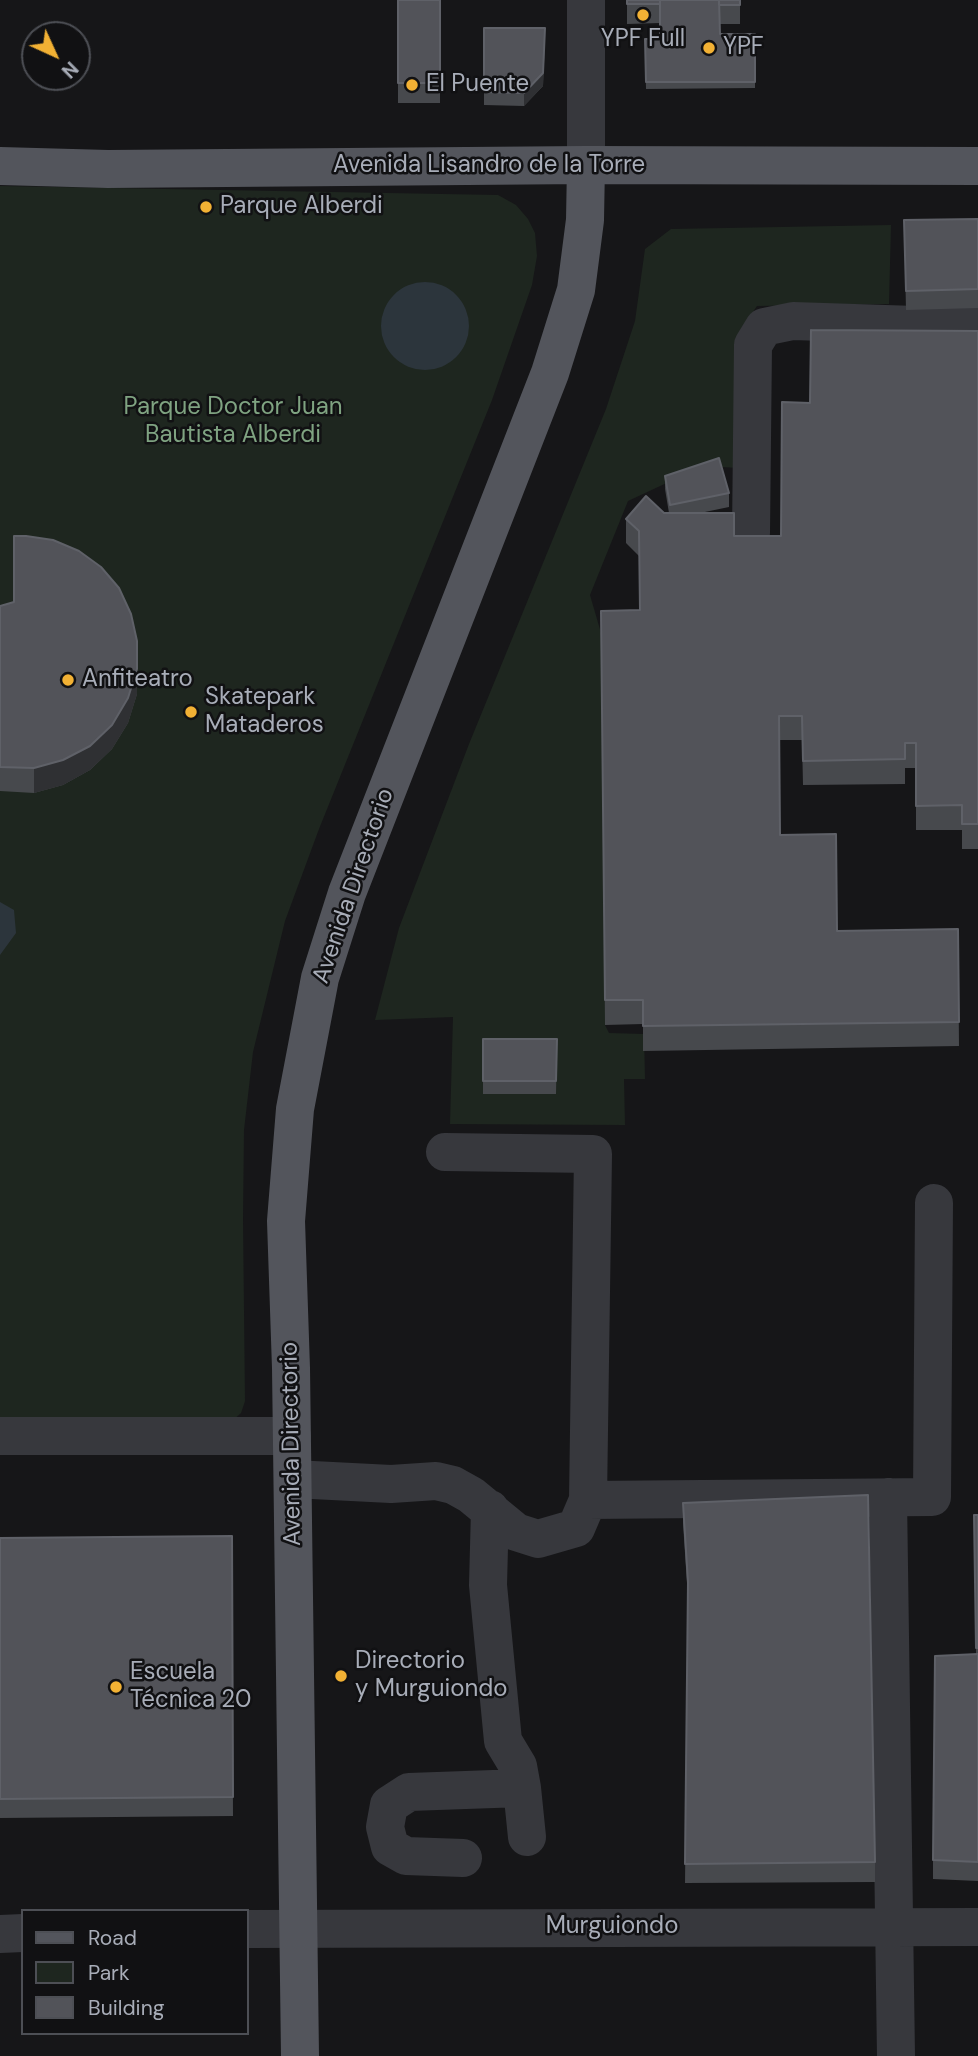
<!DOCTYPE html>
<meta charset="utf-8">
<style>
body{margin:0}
#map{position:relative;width:978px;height:2056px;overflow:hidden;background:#161618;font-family:"DM Sans",sans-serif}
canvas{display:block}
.legend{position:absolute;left:21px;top:1909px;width:228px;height:126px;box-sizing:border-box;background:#111113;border:2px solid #4d4f55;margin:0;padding:9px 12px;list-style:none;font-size:21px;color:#a8adb8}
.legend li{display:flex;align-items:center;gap:14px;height:35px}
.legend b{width:35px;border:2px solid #4d4f55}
.north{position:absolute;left:21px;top:21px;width:70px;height:70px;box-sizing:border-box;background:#111113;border:2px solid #4d4f55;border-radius:50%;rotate:135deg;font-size:19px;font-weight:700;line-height:28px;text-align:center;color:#a8adb8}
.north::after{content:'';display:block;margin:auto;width:24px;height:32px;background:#f2b134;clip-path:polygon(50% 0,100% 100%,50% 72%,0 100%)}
</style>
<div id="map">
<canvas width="978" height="2056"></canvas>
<ul class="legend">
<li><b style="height:9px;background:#53555c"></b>Road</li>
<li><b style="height:19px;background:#1e261f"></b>Park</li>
<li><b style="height:19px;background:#525359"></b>Building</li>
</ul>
<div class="north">N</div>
</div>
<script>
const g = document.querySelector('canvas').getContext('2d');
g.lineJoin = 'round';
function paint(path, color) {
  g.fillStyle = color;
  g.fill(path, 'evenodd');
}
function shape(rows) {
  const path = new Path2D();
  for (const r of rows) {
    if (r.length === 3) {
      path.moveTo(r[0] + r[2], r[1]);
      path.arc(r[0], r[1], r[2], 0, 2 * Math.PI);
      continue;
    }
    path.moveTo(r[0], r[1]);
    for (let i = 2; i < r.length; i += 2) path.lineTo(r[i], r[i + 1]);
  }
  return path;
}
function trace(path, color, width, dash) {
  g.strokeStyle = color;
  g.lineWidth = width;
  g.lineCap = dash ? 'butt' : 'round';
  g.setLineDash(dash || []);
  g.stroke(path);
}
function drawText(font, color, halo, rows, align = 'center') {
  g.font = font + ' "DM Sans",sans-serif';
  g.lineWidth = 5;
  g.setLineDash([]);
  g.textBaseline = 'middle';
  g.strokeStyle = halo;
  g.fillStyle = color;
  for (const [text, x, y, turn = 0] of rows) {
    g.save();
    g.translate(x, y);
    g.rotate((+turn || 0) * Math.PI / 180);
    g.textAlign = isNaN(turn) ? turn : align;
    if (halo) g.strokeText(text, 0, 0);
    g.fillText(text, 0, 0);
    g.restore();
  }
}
paint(shape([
 [0,186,498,195,516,205,528,219,535,233,537,256,532,285,492,400,319,829,285,921,253,1052,244,1130,243,1219,245,1401,241,1413,230,1423,0,1425],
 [891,225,889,304,757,306,741,329,739,468,703,466,628,501,590,595,608,657,605,1025,609,1033,644,1034,645,1079,624,1079,625,1125,450,1124,453,1017,375,1020,399,928,469,744,606,409,635,321,645,249,671,229]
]), '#1e261f');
paint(shape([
 [425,326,44],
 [0,902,14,910,16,933,0,955]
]), '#2c353c');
trace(shape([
 [586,0,586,165],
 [751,533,753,345,764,327,793,321,978,327],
 [0,1436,292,1436],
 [293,1479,391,1484,436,1481,453,1485,471,1495,516,1532,538,1539,576,1528,588,1500,593,1154,445,1152],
 [888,1497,896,2056],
 [588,1500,932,1497,934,1203],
 [490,1509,488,1585,503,1741,518,1766,522,1788,527,1837],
 [463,1858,406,1856,390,1847,385,1827,389,1805,409,1792,522,1788],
 [247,1929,978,1927],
 [0,1934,23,1933]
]), '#37383d', 38);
trace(shape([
 [0,166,108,169,586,165,978,166],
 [300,2056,291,1368,286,1221,295,1109,320,978,347,893,550,373,576,290,585,220,586,165]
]), '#53555c', 38);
paint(shape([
 [398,0,440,0,440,103,398,103],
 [627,0,740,0,740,24,720,24,720,34,755,34,755,88,646,89,645,39,660,39,660,23,627,24],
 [484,28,545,41,543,86,524,106,484,105],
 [978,219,978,308,906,310,904,220],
 [978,331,978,849,962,849,962,830,916,830,916,768,905,768,905,784,803,785,802,740,779,740,780,835,837,931,958,929,959,1046,643,1051,643,1024,605,1025,601,611,640,610,639,556,626,543,626,519,669,513,665,489,665,476,729,493,729,507,700,513,734,536,781,536,810,403],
 [0,606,137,694,128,723,112,749,90,770,63,785,34,793,0,791],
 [483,1039,557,1039,556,1094,483,1094],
 [683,1503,875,1862,875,1882,685,1883,688,1599,683,1523],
 [978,1515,978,1881,933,1879,933,1860,976,1654,974,1540],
 [232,1536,233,1816,0,1818,0,1538]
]), '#47494d');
paint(shape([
 [545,28,543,86,524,106,524,93],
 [137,641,137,694,128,723,112,749,90,770,63,785,34,793,34,768]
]), '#2f3033');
const building = shape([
 [398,0,440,0,440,83,398,83,398,0],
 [627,0,660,0,660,4,627,4,627,0],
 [660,0,719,0,720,34,755,34,755,82,646,82,645,39,660,39,660,0],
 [719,0,740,0,740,5,719,5,719,0],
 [484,28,545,28,543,73,524,93,484,92,484,28],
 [978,219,978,289,906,291,904,220,978,219],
 [811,330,978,331,978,824,962,824,962,805,916,806,916,743,905,743,905,759,803,761,802,716,779,716,780,835,836,834,837,931,958,929,959,1022,643,1026,643,1000,605,1000,601,611,640,610,639,531,626,519,646,496,664,513,734,513,734,536,781,536,782,402,810,403,811,330],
 [719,458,729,493,670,505,665,476,719,458],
 [14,536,26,536,53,540,79,551,101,567,119,588,131,614,137,641,137,669,128,698,112,725,90,746,63,760,34,768,0,767,0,606,14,602,14,536],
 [483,1039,557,1039,556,1081,483,1081,483,1039],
 [868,1495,875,1862,685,1864,688,1582,683,1503,868,1495],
 [974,1515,978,1515,978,1648,976,1648,974,1515],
 [232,1536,233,1797,0,1799,0,1538,232,1536],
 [978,1654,978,1862,933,1860,935,1656,978,1654]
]);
paint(building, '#525359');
trace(building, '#5f6168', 2);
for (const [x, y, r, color] of [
 [643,15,7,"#f2b134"],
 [709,48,7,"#f2b134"],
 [412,85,7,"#f2b134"],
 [206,207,7,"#f2b134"],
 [68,680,7,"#f2b134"],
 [191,712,7,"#f2b134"],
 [341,1676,7,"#f2b134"],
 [116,1687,7,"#f2b134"]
]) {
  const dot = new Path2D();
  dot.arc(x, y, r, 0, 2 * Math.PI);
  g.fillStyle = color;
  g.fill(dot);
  trace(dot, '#111113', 2.5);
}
drawText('24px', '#a8adb8', '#111113', [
 ["YPF Full",643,40,"center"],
 ["YPF",723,48],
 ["El Puente",426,85],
 ["Parque Alberdi",220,207],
 ["Anfiteatro",82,680],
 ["Skatepark",205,698],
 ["Mataderos",205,726],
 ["Directorio",355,1662],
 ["y Murguiondo",355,1690],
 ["Escuela",130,1673],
 ["Técnica 20",130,1701]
], 'left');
drawText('24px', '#a8adb8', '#111113', [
 ["Avenida Lisandro de la Torre",489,166],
 ["Avenida Directorio",354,886,-71],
 ["Avenida Directorio",292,1444,-91],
 ["Murguiondo",612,1927]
]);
drawText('24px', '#7fa381', '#111113', [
 ["Parque Doctor Juan",233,408],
 ["Bautista Alberdi",233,436]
]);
</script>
